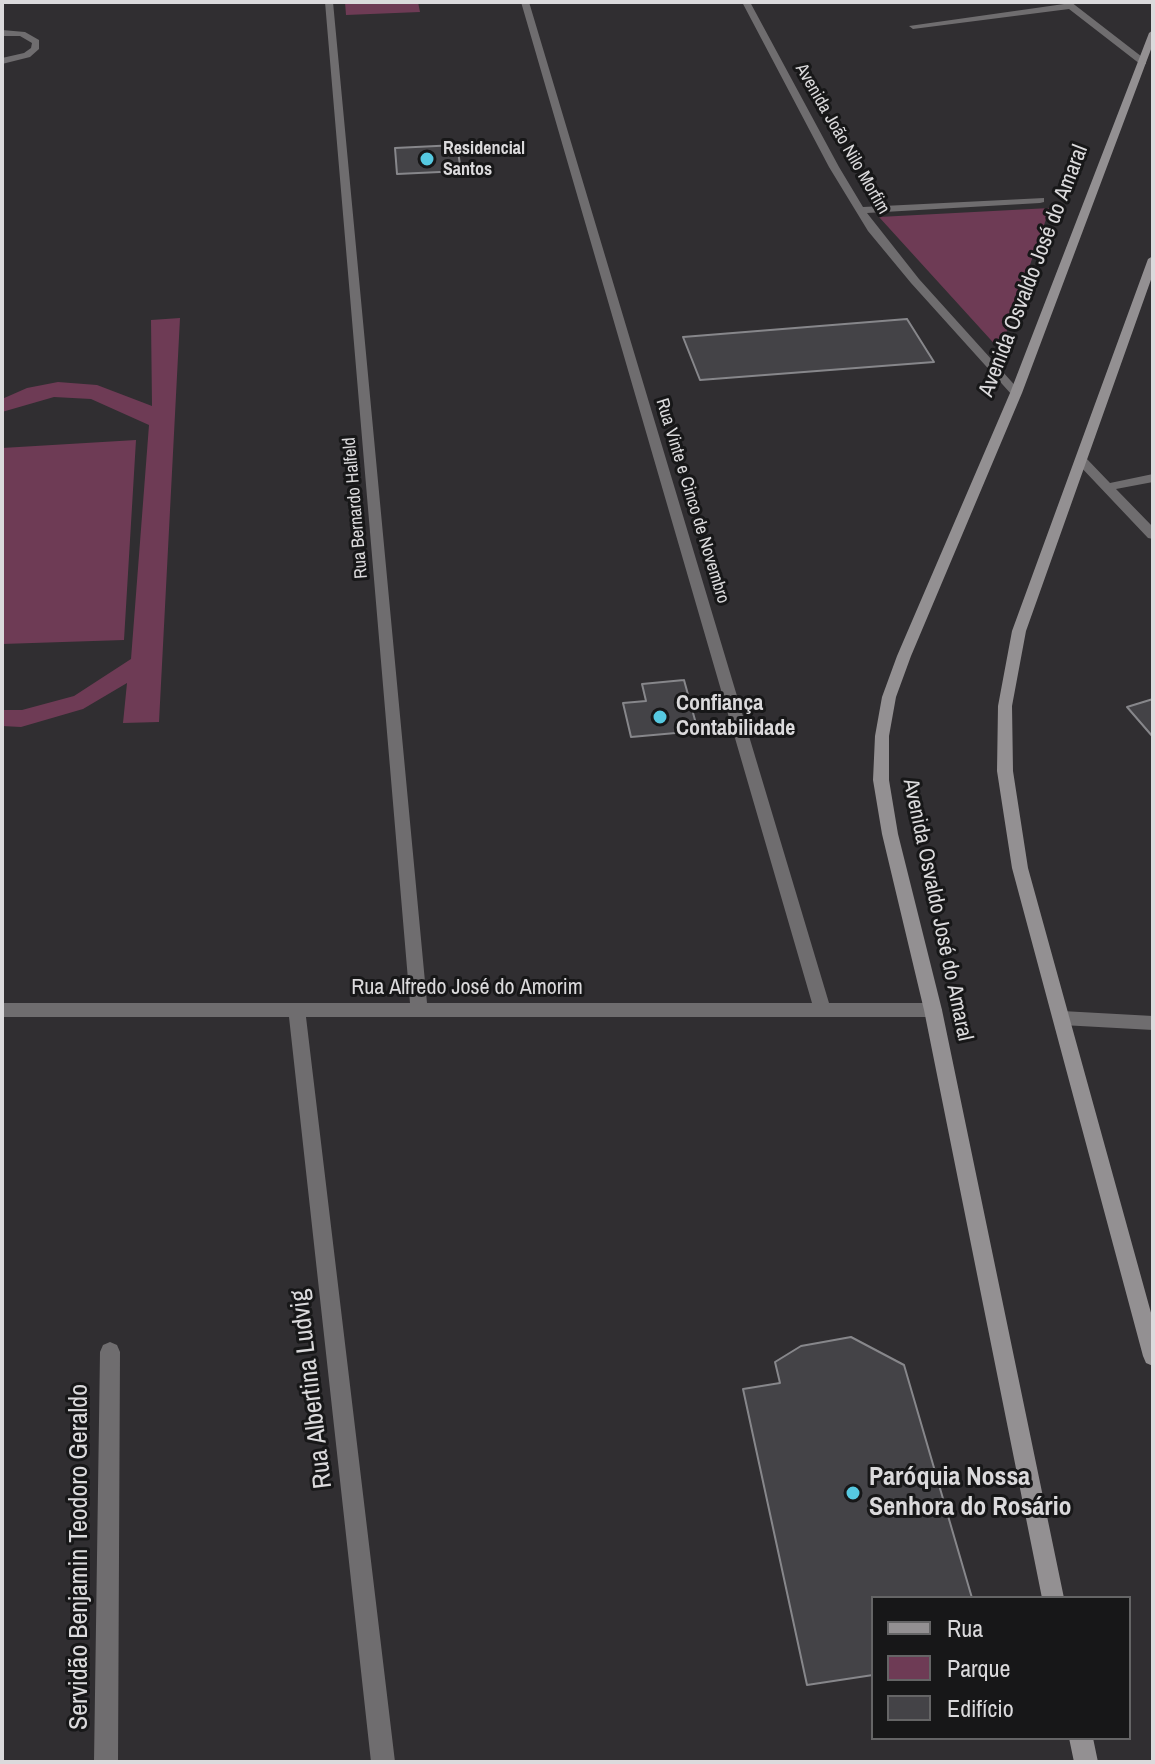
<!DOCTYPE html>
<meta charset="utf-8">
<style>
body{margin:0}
#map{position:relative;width:1155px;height:1764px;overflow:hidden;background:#302e31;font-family:"Archivo Narrow",sans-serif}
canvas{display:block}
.frame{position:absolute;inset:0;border:4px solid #dbdadc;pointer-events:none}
.legend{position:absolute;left:871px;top:1596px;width:260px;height:144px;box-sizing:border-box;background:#171718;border:2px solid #656566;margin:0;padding:10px 14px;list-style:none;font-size:24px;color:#dbdadc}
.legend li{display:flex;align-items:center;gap:16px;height:40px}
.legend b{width:40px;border:2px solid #656566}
</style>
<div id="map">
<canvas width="1155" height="1764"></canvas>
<div class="frame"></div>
<ul class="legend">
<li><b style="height:10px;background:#939092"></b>Rua</li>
<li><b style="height:22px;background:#6e3b55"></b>Parque</li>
<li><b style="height:22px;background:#444347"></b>Edifício</li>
</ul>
</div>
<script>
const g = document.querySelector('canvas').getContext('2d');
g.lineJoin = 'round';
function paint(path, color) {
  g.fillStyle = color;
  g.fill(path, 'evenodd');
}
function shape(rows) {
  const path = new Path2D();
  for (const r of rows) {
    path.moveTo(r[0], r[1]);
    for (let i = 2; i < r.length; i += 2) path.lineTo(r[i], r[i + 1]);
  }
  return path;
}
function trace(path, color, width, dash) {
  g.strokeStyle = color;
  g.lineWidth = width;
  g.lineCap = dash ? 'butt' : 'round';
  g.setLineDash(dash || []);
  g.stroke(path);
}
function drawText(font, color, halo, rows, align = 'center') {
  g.font = font + ' "Archivo Narrow",sans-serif';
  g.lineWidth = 6;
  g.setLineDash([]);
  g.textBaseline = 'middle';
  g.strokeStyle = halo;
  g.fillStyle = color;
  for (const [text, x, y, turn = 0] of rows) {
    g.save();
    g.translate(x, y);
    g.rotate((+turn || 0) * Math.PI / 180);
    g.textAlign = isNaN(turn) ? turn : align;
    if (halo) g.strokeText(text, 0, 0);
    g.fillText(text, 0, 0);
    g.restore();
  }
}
paint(shape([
 [345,2,418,2,420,12,346,15],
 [1050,208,1000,350,879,217],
 [180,318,159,722,123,723,127,683,83,709,21,727,2,726,2,710,22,710,74,696,131,659,149,425,91,399,54,397,2,412,2,399,27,388,58,382,97,385,152,406,151,320],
 [136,440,124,640,2,644,2,448]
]), '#6e3b55');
const building = shape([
 [457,145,461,171,397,174,395,148,457,145],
 [907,319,934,362,700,380,683,337,907,319],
 [684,680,698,731,631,737,623,703,646,701,642,684,684,680],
 [1153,699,1153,737,1127,707,1153,699],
 [851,1337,904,1365,972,1598,873,1598,873,1675,807,1685,743,1389,780,1383,775,1362,801,1346,851,1337]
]);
paint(building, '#444347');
trace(building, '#87878b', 2);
paint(shape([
 [2,30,25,32,39,40,39,49,30,57,2,64,2,58,24,53,31,48,32,43,20,36,2,36,2,30],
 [110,1342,117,1345,120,1352,118,1762,94,1762,100,1352,103,1345,110,1342]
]), '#6f6d6f');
paint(shape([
 [325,2,333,2,427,1003,812,1003,521,2,529,2,829,1003,933,1003,939,1005,942,1010,939,1015,933,1017,306,1017,395,1762,371,1762,289,1017,2,1017,2,1003,410,1003,325,2],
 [742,2,750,2,839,167,863,207,1044,198,1044,202,1040,203,867,213,919,279,1020,391,1020,395,1012,395,911,283,868,231,829,167,742,2],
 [1062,2,1071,2,1146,60,1146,64,1140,64,1069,9,913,29,909,26,1064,4,1062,2],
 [1082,457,1086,458,1110,483,1153,474,1153,482,1116,489,1153,527,1153,539,1148,538,1078,464,1078,458,1082,457],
 [1062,1011,1153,1016,1153,1030,1062,1025,1056,1023,1053,1018,1056,1013,1062,1011]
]), '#6f6d6f');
paint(shape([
 [1153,30,1153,44,1022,393,911,656,896,697,889,736,889,780,898,834,942,1010,1064,1598,1042,1598,924,1010,882,834,873,780,875,736,882,697,897,656,1010,393,1149,33,1153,30],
 [1153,256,1153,274,1026,631,1012,706,1013,771,1028,868,1153,1320,1153,1366,1146,1363,1143,1356,1012,868,997,771,998,706,1012,631,1148,259,1153,256],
 [1069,1738,1093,1738,1098,1762,1074,1762,1069,1738]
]), '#939092');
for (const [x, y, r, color] of [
 [427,159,8,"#56c9e1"],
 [660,717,8,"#56c9e1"],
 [853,1493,8,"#56c9e1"]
]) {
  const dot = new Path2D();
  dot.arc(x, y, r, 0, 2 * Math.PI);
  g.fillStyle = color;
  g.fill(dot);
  trace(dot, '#171718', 3);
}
drawText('18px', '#dbdadc', '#171718', [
 ["Avenida João Nilo Morfim",842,139,60],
 ["Rua Vinte e Cinco de Novembro",692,501,73],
 ["Rua Bernardo Halfeld",356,508,-95]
]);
drawText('bold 18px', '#dbdadc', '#171718', [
 ["Residencial",443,149],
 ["Santos",443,170]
], 'left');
drawText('22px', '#dbdadc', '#171718', [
 ["Avenida Osvaldo José do Amaral",1034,271,-69],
 ["Avenida Osvaldo José do Amaral",937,910,78],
 ["Rua Alfredo José do Amorim",467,988]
]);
drawText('bold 22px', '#dbdadc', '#171718', [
 ["Confiança",676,704],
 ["Contabilidade",676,729]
], 'left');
drawText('26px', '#dbdadc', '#171718', [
 ["Rua Albertina Ludvig",312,1389,-97],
 ["Servidão Benjamin Teodoro Geraldo",80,1557,-90]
]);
drawText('bold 26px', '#dbdadc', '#171718', [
 ["Paróquia Nossa",869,1478],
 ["Senhora do Rosário",869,1508]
], 'left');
</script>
